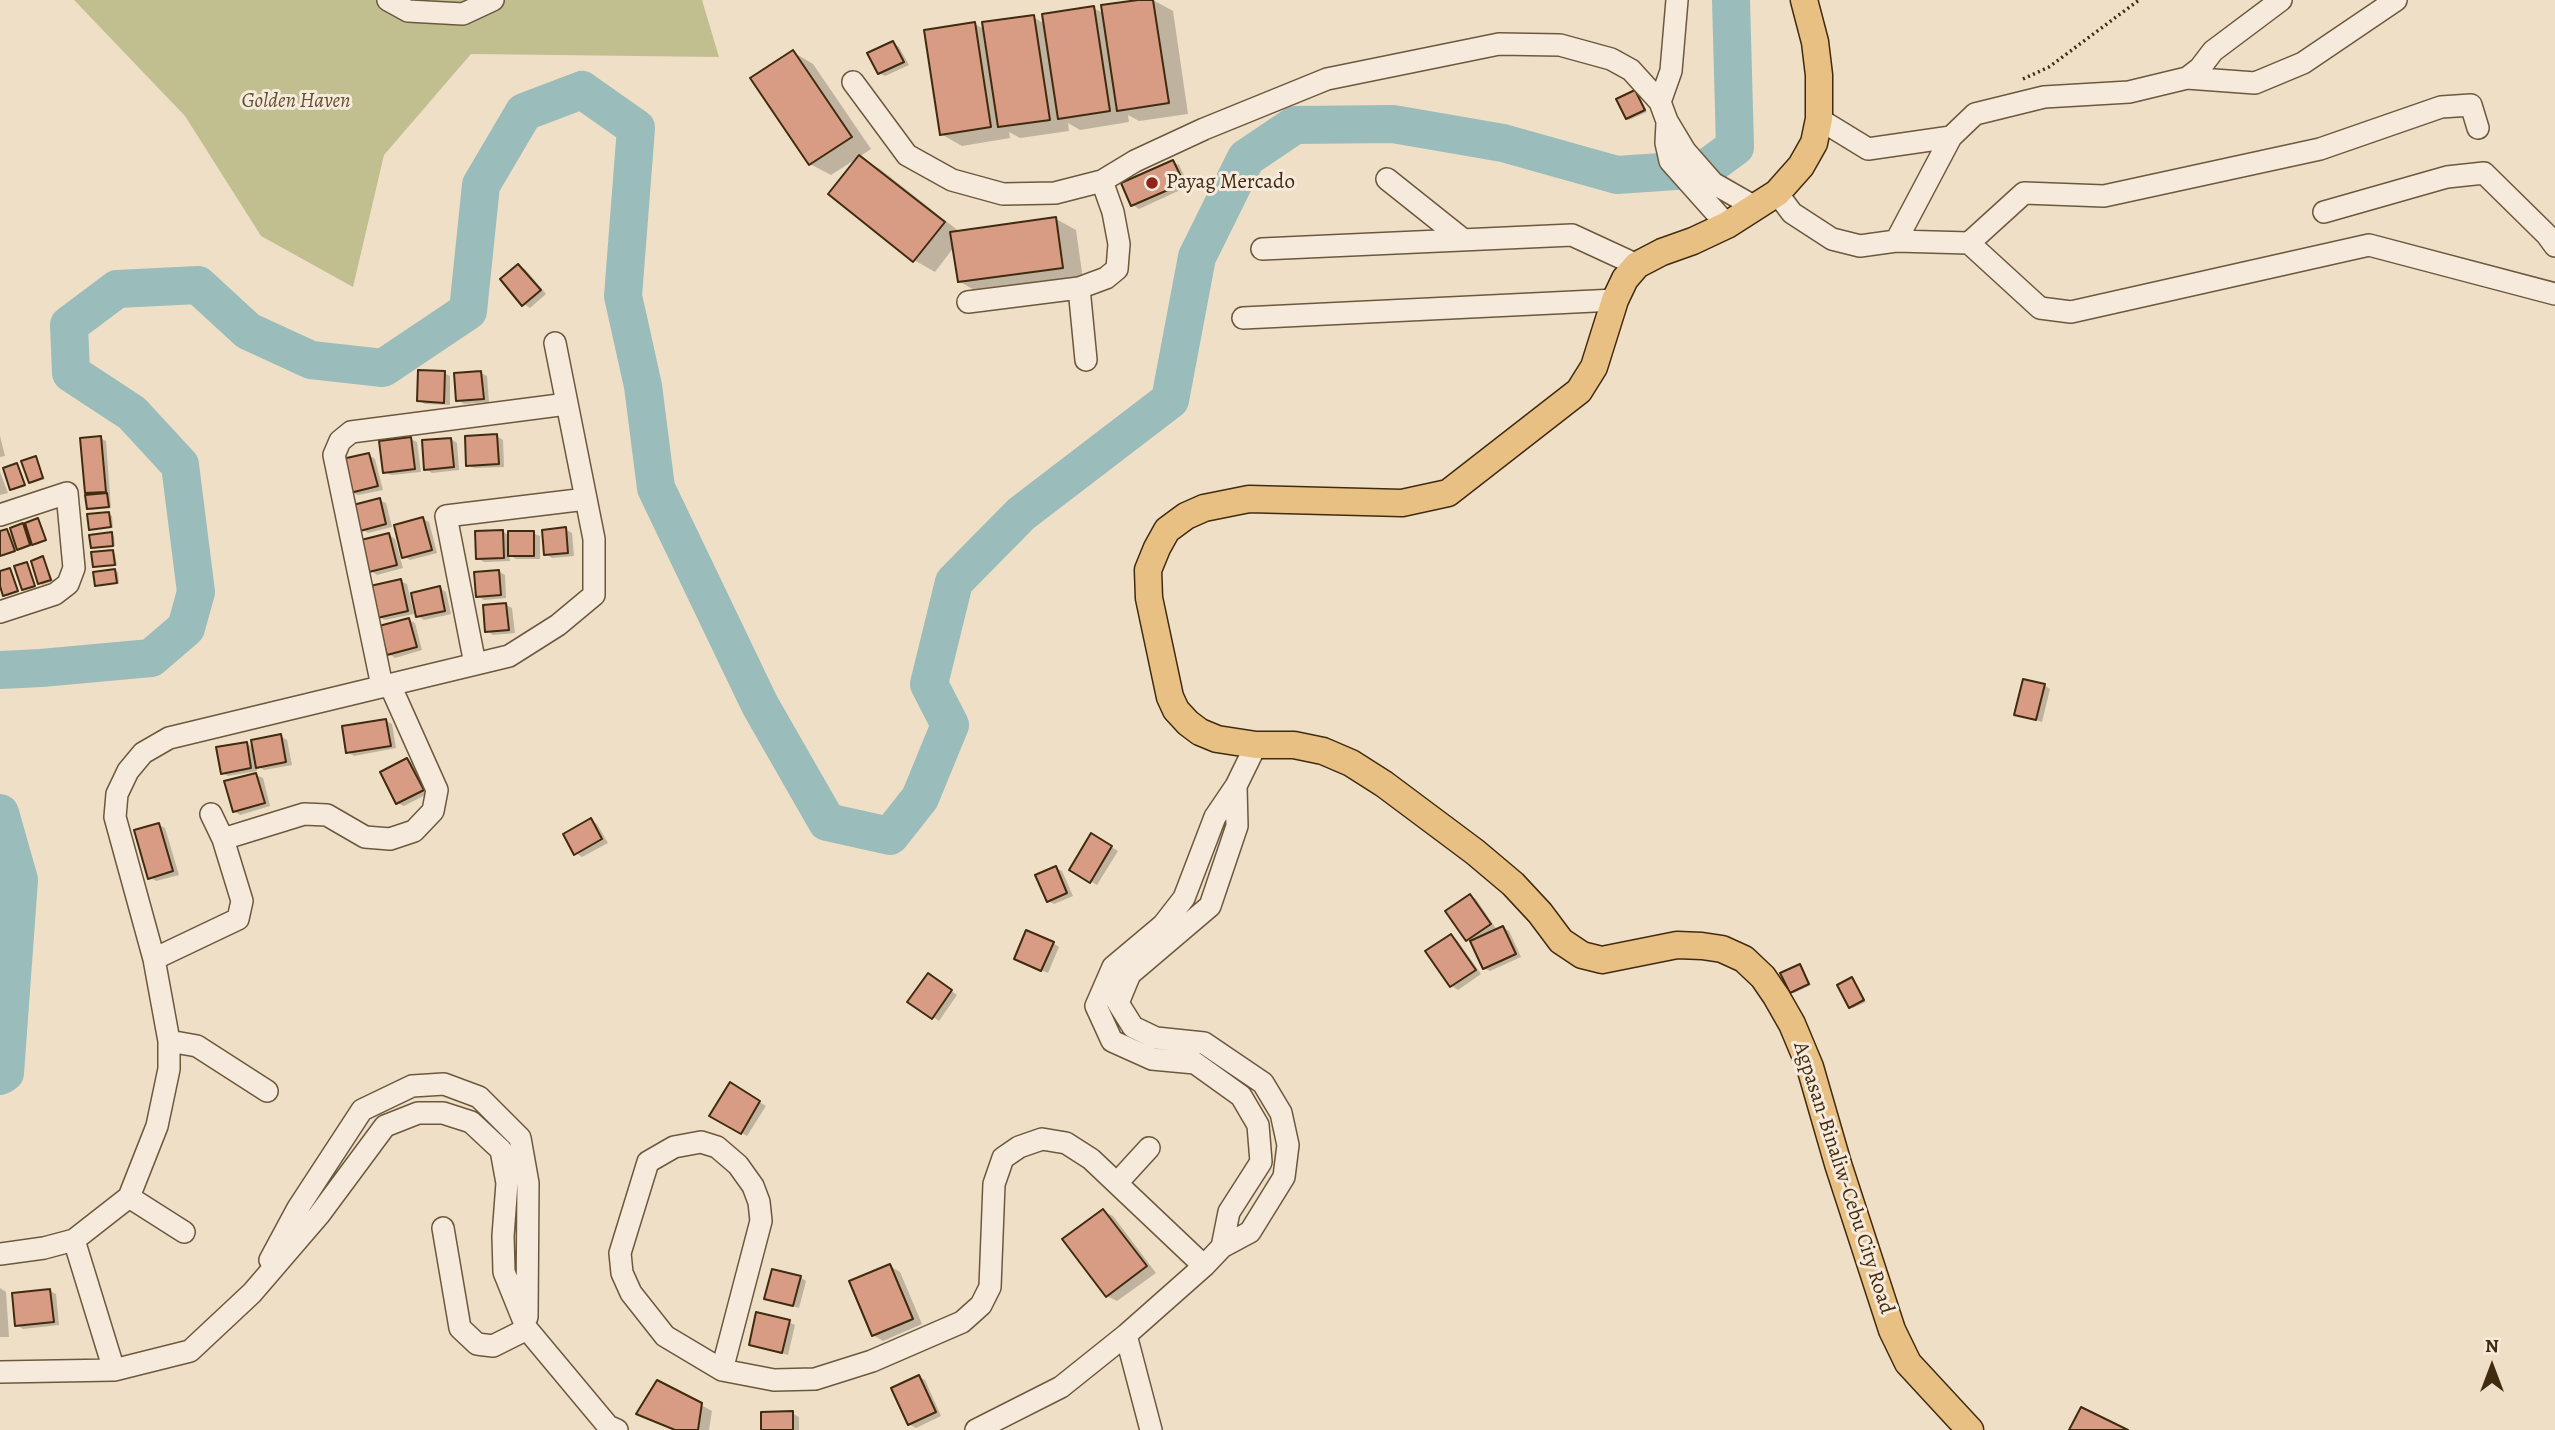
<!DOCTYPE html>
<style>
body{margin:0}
#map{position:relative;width:2555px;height:1430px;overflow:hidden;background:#efdfc7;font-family:Alegreya,serif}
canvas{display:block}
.north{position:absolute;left:2457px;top:1332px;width:70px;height:70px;-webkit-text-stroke:5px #f5eadb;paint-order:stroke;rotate:0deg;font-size:19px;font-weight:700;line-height:28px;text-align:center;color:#412b0f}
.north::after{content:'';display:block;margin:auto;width:24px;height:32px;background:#412b0f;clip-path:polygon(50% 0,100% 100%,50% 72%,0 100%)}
</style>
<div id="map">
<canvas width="2555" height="1430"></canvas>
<div class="north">N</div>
</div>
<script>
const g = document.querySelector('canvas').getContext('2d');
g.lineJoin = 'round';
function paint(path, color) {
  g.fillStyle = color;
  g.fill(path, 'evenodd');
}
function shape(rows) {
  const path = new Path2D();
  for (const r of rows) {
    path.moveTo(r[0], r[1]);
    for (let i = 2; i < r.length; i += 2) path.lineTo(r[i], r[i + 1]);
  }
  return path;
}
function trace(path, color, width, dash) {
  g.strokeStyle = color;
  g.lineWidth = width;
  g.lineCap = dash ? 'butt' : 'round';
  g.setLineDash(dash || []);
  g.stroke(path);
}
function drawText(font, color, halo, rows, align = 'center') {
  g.font = font + ' Alegreya,serif';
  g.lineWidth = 6;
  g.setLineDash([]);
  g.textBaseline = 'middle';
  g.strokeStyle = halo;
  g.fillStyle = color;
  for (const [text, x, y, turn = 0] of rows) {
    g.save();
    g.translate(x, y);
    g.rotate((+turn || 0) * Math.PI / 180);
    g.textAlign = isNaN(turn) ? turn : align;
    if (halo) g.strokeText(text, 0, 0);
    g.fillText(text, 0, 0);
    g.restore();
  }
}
paint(shape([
 [74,0,702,0,719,57,471,54,384,155,353,287,261,236,185,116]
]), '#c1bf90');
paint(shape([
 [1153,0,1173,11,1188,114,1139,121,1128,115,1129,122,1080,130,1068,123,1069,131,1020,138,1009,132,1010,138,962,146,941,134,975,24,985,30,1033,17,1045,24,1093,8,1105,14],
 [893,43,899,47,909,65,885,76,879,73],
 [793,52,813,64,871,149,859,157,880,169,960,232,1056,219,1076,230,1083,279,979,293,959,281,954,247,935,272,914,260,859,157,831,175,810,164],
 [1635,92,1647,112,1629,120,1627,118],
 [1173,162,1179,165,1189,186,1139,209,1133,205],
 [518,266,525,269,546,294,530,308,524,304],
 [444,373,450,376,450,405,425,404,418,400],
 [481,373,487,376,489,402,464,404,458,400],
 [0,436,5,456,0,457],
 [497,436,503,440,504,467,474,468,468,465],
 [100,438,106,441,111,508,91,510,88,508,94,496,86,492],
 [411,439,417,442,421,472,391,475,385,472],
 [451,439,457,443,459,470,432,473,426,469],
 [369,455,375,459,383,490,358,495,352,492],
 [35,458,45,479,33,483,30,482],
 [17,465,26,486,14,490,12,489],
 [0,472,8,493,0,495],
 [379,500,386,503,392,527,368,533,362,529],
 [109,514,112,516,113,528,90,528],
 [423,519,429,522,437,553,410,560,404,556],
 [38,520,47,541,36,545,30,541,32,546,21,550,14,546,16,552,3,556,1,555,0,533,7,531,14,535,23,525,29,529],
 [565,529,572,533,574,556,552,558,546,554],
 [502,531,510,536,533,533,540,536,540,559,516,559,509,555,510,561,484,562,478,558],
 [111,534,114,536,115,546,92,547],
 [389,535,395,539,403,568,377,575,371,571],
 [113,552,115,554,117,566,94,566],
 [43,558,53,581,42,585,40,583],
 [26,564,36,587,26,590,23,589],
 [10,569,19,592,7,596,0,580,0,573],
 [115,571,118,572,119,584,96,584],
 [498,571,505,575,506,598,484,600,478,596],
 [400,581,407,584,414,614,385,620,379,617],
 [440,588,446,592,451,614,424,620,418,616],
 [506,605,512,608,515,633,493,635,487,631],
 [409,620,415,623,422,650,395,658,389,654],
 [2044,685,2050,689,2042,722,2016,714],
 [386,721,392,724,396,748,354,756,348,752],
 [280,736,287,740,292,765,264,770,256,765,257,771,228,776,222,773,246,743,254,748],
 [407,760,414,763,429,793,404,806,397,803],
 [256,775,263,778,270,806,240,815,234,811],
 [591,820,597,824,608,843,582,857,576,853],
 [159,825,165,828,179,875,156,881,149,877],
 [1092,835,1118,851,1097,885,1071,869],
 [1055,868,1062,871,1073,896,1054,904,1048,901],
 [1470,896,1476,899,1497,930,1503,928,1509,931,1521,957,1490,971,1484,968,1472,942,1467,939],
 [1451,936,1457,940,1481,974,1458,990,1452,986,1428,952],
 [1053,943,1059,947,1048,973,1022,962],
 [1800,966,1811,985,1794,993,1791,992],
 [935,979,957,995,939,1021,933,1017],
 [1852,979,1866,1002,1853,1008,1850,1007],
 [730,1084,766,1106,747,1136,712,1115],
 [1103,1211,1113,1216,1156,1273,1117,1301,1107,1296],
 [890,1266,900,1272,922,1324,883,1341,873,1335],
 [800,1277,806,1281,799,1308,766,1298],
 [0,1288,6,1292,9,1337,0,1337],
 [50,1291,56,1294,59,1325,23,1329,17,1325],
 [789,1322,795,1325,788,1355,751,1344],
 [919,1377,925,1380,941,1416,916,1428,909,1424],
 [701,1405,712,1411,709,1430,675,1430,648,1419],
 [792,1413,799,1417,799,1430,763,1430]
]), '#0003');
trace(shape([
 [0,670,41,668,151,658,186,628,196,592,180,465,132,413,71,373,69,325,117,289,198,285,248,331,311,360,383,368,468,311,481,185,524,112,582,90,636,128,623,296,643,386,656,488,760,705,827,822,890,836,920,798,950,725,929,684,954,582,1021,514,1170,400,1197,257,1246,158,1295,125,1393,124,1503,143,1617,175,1705,169,1735,147,1731,0],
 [0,813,19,880,5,1073,0,1076]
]), '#9abcba', 38);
const building = shape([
 [1138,0,1153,0,1169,103,1117,111,1101,5,1138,0],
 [1094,6,1110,111,1058,119,1042,14,1094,6],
 [1034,15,1050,120,998,127,982,22,1034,15],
 [975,22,991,127,940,135,924,30,975,22],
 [893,41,904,62,878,74,867,53,893,41],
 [793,50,852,137,809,165,750,78,793,50],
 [1635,90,1645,110,1626,119,1616,99,1635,90],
 [859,155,945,222,913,262,828,194,859,155],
 [1173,160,1184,183,1131,206,1121,183,1173,160],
 [1056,217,1063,268,958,282,950,232,1056,217],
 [518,264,541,290,522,306,500,279,518,264],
 [418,370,445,371,444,403,417,401,418,370],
 [481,371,484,399,456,401,454,373,481,371],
 [497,434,499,464,466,466,465,436,497,434],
 [101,436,106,492,85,493,80,438,101,436],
 [411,437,415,469,383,473,379,441,411,437],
 [451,438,454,467,424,470,422,440,451,438],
 [369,453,378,486,350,493,342,459,369,453],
 [36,456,43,478,29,483,21,461,36,456],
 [17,463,25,485,10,490,3,468,17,463],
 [107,493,109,507,87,509,85,495,107,493],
 [380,498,386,524,360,531,353,505,380,498],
 [109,512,111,527,89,530,87,514,109,512],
 [423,517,432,550,402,558,394,525,423,517],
 [38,518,46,540,32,545,25,523,38,518],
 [23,523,30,545,17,550,10,528,23,523],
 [566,527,568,553,544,555,542,530,566,527],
 [7,529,15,551,0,556,0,531,7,529],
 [503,530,504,558,476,559,475,531,503,530],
 [508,531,534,531,534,556,508,556,508,531],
 [112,532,113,546,91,548,89,535,112,532],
 [389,533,397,565,369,572,361,540,389,533],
 [113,550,115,565,93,567,91,552,113,550],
 [43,556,51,580,38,584,31,561,43,556],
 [27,562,35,586,22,590,14,566,27,562],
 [10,568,18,591,3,596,0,586,0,571,10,568],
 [115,569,117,583,95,586,93,572,115,569],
 [499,570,501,595,476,597,474,572,499,570],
 [401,579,408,611,377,618,370,586,401,579],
 [440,586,445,611,416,617,411,593,440,586],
 [506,603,509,630,485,632,483,605,506,603],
 [409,618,417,647,387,655,379,626,409,618],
 [2023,679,2045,684,2036,720,2014,715,2023,679],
 [386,719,391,746,346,753,342,726,386,719],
 [281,734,286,762,256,768,251,740,281,734],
 [247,742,251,768,221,774,216,747,247,742],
 [407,758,424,790,396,804,380,772,407,758],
 [256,773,265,803,233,812,224,781,256,773],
 [591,818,602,839,574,855,563,834,591,818],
 [159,823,173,871,148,879,134,830,159,823],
 [1091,833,1112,846,1090,883,1069,870,1091,833],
 [1056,866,1067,893,1047,902,1035,875,1056,866],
 [1470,894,1491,924,1466,941,1445,911,1470,894],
 [1503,926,1516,954,1483,969,1470,941,1503,926],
 [1026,930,1054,942,1041,971,1014,959,1026,930],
 [1451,934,1476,970,1450,987,1425,951,1451,934],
 [1800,964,1809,984,1790,993,1780,973,1800,964],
 [928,973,952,990,932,1019,907,1002,928,973],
 [1852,977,1864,1000,1849,1008,1837,985,1852,977],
 [730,1082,760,1101,741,1134,709,1116,730,1082],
 [1103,1209,1147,1266,1106,1297,1062,1239,1103,1209],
 [890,1264,913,1319,872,1336,849,1281,890,1264],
 [772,1269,801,1276,793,1306,764,1299,772,1269],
 [50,1289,54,1322,15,1326,12,1293,50,1289],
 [756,1312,790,1320,782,1353,749,1345,756,1312],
 [919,1375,936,1412,908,1425,891,1388,919,1375],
 [657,1380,702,1403,698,1430,675,1430,636,1414,657,1380],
 [2081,1407,2128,1430,2069,1430,2081,1407],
 [793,1411,793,1430,761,1430,761,1412,793,1411]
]);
paint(building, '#d89c84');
trace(building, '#412b0f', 2);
const minor = shape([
 [388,0,408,11,463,14,493,0],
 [2187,78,2200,68,2213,51,2281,0],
 [853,82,907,155,952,180,1003,194,1055,193,1102,181,1135,161,1204,129,1327,79,1499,44,1560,45,1611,59,1631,70,1660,102,1667,121,1685,151,1713,183,1755,207],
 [1660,102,1671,71,1677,0],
 [1819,119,1868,149,1951,137],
 [1667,123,1666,143,1670,161,1727,225],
 [1387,179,1461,238],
 [1777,193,1792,213,1832,239,1860,246,1896,241,1969,243,2040,308,2071,312,2369,245,2555,294],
 [2324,212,2447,177,2484,173,2547,235,2555,246],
 [1896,241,1951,137,1975,114,2044,97,2129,92,2187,78,2255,83,2303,63,2396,0],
 [1969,243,2024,193,2104,196,2320,149,2441,107,2471,105,2478,128],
 [1262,249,1572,235,1637,265],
 [1079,288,1086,360],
 [968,302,1079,288,1106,278,1117,269,1119,244,1113,212,1102,181],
 [1243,318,1615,300],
 [0,515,67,493,74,568,68,584,55,594,0,612],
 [475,664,446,516,586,499],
 [382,686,334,455,340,441,351,432,567,404],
 [223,839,304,814,327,815,365,837,390,839,414,831,433,811,437,790,390,685],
 [154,959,238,919,242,901,223,839,211,814],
 [169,1041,197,1046,267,1091],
 [1117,1183,1149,1148],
 [129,1197,184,1232],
 [443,1228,460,1328,477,1344,493,1346,527,1329],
 [74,1240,114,1370],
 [1222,1247,1229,1212,1261,1162,1258,1125,1241,1096,1195,1063,1152,1059,1112,1041,1096,1006,1113,967,1163,925,1184,898,1215,817,1236,786,1256,745],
 [0,1254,44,1248,74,1240,129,1197,157,1126,169,1069,169,1041,154,959,115,817,117,794,128,771,143,753,169,738,509,656,558,625,594,595,594,539,555,343],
 [270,1260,298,1208,362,1110,412,1086,444,1084,479,1097,520,1138,528,1183,527,1317],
 [1126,1335,1151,1430],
 [722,1370,761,1221,759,1202,753,1186,738,1165,717,1147,701,1142,674,1147,648,1162,620,1253,622,1273,631,1293,665,1336,722,1370,774,1380,815,1379,872,1361,962,1322,981,1305,990,1287,994,1184,1003,1158,1019,1147,1042,1139,1066,1143,1091,1159,1204,1266],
 [0,1372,114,1370,190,1351,252,1293,319,1215,385,1126,418,1113,443,1113,471,1122,501,1150,507,1183,503,1236,504,1272,527,1329,608,1426,617,1430],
 [976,1430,1061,1387,1126,1335,1204,1266,1222,1247,1250,1232,1284,1177,1288,1145,1281,1113,1263,1083,1204,1043,1156,1038,1133,1027,1118,1003,1130,974,1210,906,1237,826,1236,786]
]);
const major = shape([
 [1804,0,1815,42,1819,75,1819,119,1814,143,1801,166,1777,193,1727,225,1693,241,1662,252,1637,265,1625,279,1615,300,1594,367,1579,391,1448,493,1402,503,1249,499,1204,508,1186,516,1167,530,1157,548,1148,570,1149,598,1170,697,1176,710,1188,723,1200,732,1217,739,1256,745,1294,745,1323,751,1351,763,1384,784,1475,852,1513,884,1540,913,1561,941,1582,955,1602,960,1677,945,1702,946,1722,949,1744,959,1763,977,1776,996,1792,1024,1810,1067,1838,1164,1892,1330,1908,1363,1970,1430]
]);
trace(minor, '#6c583d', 24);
trace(major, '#412b0f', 29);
trace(shape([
 [2023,79,2049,67,2139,0]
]), '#412b0f', 3.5, [2, 3.5]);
trace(minor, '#f5eadb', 21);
trace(major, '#e8c084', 26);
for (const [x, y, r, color] of [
 [1152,183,7,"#8f2418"]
]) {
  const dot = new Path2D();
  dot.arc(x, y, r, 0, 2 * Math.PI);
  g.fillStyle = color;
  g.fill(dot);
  trace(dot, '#f5eadb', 2.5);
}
drawText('italic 21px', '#61502f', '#f5eadb', [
 ["Golden Haven",296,102]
]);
drawText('21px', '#412b0f', '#f5eadb', [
 ["Payag Mercado",1166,183]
], 'left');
drawText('21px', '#412b0f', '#f5eadb', [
 ["Agpasan-Binaliw-Cebu City Road",1843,1178,72]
]);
</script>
